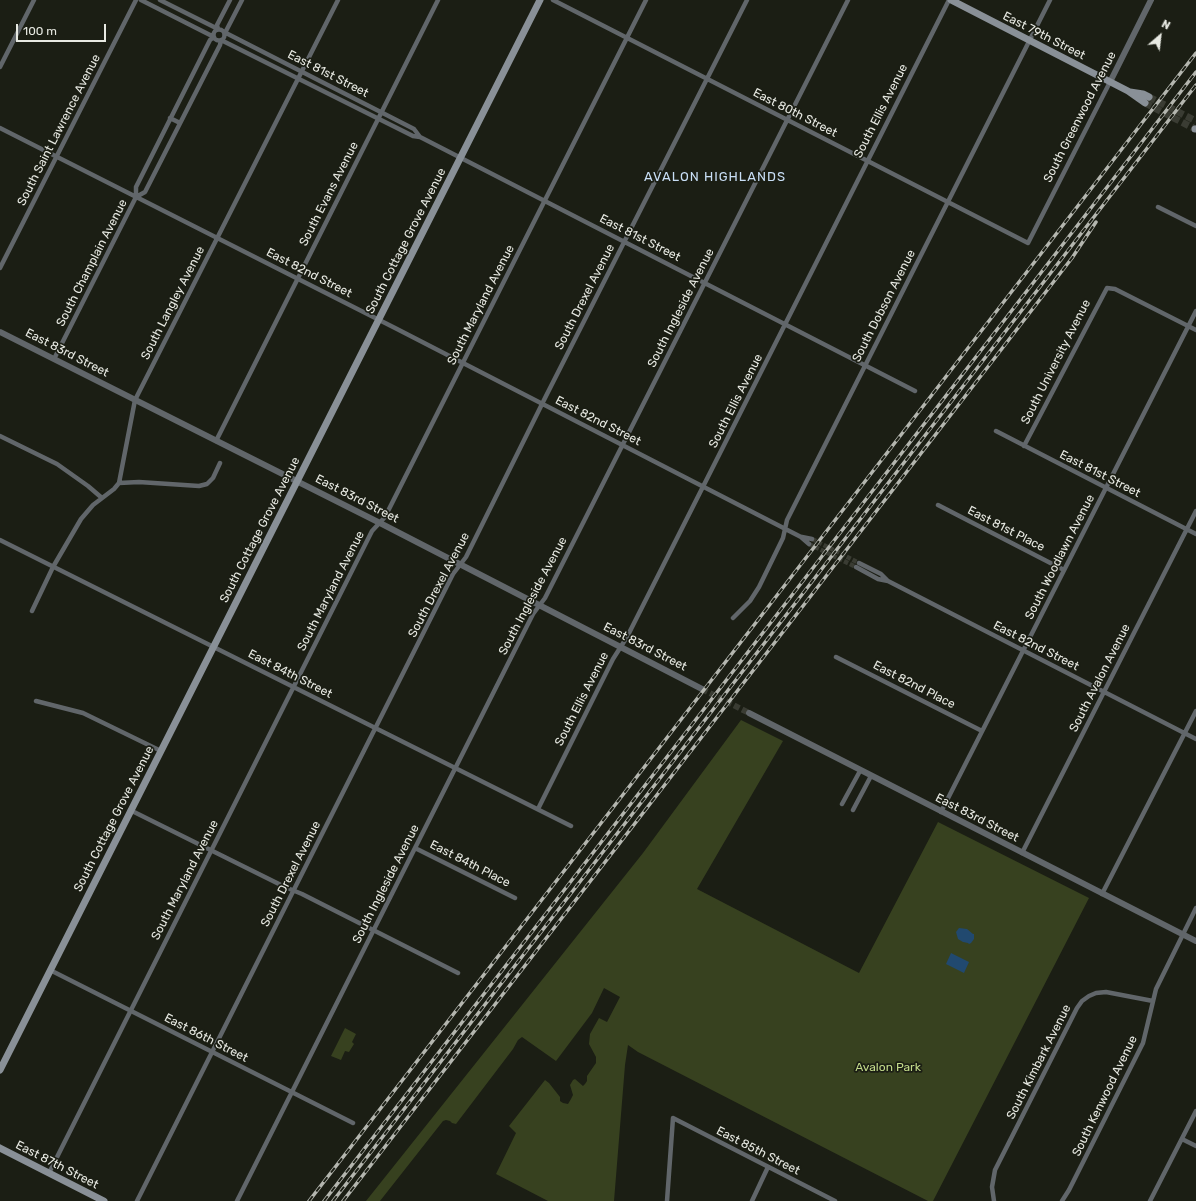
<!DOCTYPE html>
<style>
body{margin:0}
#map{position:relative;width:1196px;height:1201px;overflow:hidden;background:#1b1e14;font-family:Rubik,sans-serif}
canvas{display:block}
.north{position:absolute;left:1140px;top:16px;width:40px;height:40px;-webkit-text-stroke:3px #1b1e14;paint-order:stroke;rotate:28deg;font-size:11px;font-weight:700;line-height:16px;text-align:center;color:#e7e9e2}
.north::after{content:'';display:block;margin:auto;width:14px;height:18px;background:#e7e9e2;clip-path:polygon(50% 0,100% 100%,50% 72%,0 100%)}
.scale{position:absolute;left:16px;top:24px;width:90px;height:18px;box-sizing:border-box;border:2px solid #e7e9e2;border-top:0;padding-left:5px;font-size:12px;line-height:14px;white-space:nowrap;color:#e7e9e2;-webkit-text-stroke:3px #1b1e14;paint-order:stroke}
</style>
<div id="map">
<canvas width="1196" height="1201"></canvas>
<div class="north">N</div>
<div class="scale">100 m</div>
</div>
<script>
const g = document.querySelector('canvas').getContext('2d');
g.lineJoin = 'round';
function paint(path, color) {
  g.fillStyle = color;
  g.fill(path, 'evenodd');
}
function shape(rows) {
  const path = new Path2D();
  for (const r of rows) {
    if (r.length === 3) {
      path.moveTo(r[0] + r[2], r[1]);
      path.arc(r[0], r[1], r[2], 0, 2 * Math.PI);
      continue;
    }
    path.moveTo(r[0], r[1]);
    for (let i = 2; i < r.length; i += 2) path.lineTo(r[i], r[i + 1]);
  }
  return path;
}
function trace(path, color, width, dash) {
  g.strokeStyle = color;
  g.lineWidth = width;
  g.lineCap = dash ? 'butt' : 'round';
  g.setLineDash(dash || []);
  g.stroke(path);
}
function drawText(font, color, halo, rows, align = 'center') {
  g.font = font + ' Rubik,sans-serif';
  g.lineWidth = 3.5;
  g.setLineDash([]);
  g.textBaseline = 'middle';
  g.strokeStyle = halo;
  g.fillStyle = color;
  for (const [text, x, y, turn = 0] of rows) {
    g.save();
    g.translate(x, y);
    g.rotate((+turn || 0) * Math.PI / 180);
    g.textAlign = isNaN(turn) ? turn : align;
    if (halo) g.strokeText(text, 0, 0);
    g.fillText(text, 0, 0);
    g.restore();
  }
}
paint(shape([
 [741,720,783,741,697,889,859,973,938,822,1089,898,933,1201,928,1201,638,1052,628,1045,625,1065,614,1201,548,1201,496,1174,516,1133,509,1126,545,1080,549,1083,560,1097,560,1101,563,1103,568,1104,571,1099,573,1095,570,1085,573,1080,575,1079,583,1086,585,1084,587,1081,587,1076,596,1063,596,1057,589,1044,590,1034,599,1018,607,1022,620,997,604,988,592,1013,556,1061,522,1037,518,1040,513,1049,456,1124,452,1123,450,1121,446,1120,443,1121,380,1201,366,1201,643,853],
 [345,1028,356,1034,352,1042,354,1044,349,1052,345,1051,341,1060,331,1056]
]), '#37411f');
paint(shape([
 [959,928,967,929,973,934,974,934,974,939,971,943,969,944,968,943,963,942,958,939,956,932],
 [951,953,969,962,964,973,946,964]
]), '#21496f');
trace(shape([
 [812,539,859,563],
 [809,544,856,567]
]), '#3a3c33', 4.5, [4.5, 2]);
trace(shape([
 [702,689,749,713]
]), '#3a3c33', 6, [6, 3]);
trace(shape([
 [1149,97,1196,121],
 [1145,103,1195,129]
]), '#3a3c33', 7, [7, 3.5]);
trace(shape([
 [160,0,218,29,217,25,230,0],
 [242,0,226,31,224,32,414,129,420,137,424,139,915,391],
 [553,0,1028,243,1110,82],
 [219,35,5.5],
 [0,67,34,0],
 [170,118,180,123],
 [0,128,397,329,801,537,809,544],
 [136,197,145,192,220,45,221,40,413,136,420,137],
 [1158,207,1196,226],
 [0,268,136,0],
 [54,359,136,197,136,187,210,40,214,37,141,0],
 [996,431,1196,534],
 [0,436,57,464,88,486,102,498],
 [216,441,438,0],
 [1024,446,1107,288,1115,289,1196,330],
 [119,483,139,482,199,486,207,484,213,478,220,463],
 [938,505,1064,570],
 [802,537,812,539],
 [0,540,571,826],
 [859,563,881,574,887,580],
 [856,567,878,579,888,581,1196,739],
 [32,611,53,567,81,519,93,505,114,489,119,483,135,400,338,0],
 [733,618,750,601,759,587,783,538,787,520,1050,0],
 [836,657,982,731],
 [36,701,83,713,161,751],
 [842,804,860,771],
 [538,809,613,659,627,637,949,0],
 [130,810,285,887,302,894,458,973],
 [853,810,871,776],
 [941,812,1196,311],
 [415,848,515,898],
 [1022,853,1196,511],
 [1102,894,1196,711],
 [50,970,353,1123],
 [1182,1139,1196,1146],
 [49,1173,372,531,385,517,646,0],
 [137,1201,453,574,466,557,546,396,747,0],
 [237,1201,533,614,545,598,848,0],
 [667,1201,673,1118,835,1201],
 [752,1201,768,1167],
 [994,1201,992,1187,995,1170,1077,1008,1082,1001,1089,996,1096,993,1106,992,1153,1001],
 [1062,1201,1069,1190,1143,1043,1156,989,1196,908],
 [1150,1201,1196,1111]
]), '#61666a', 4.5);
trace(shape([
 [1110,82,1151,0],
 [0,332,380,523,702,689],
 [749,713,1196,941]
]), '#61666a', 6);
trace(shape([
 [951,0,1128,91,1145,103],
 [1130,92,1143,94,1149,97],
 [1195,129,1196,129],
 [0,1070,540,0],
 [0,1148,104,1201]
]), '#899097', 7);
const rail = shape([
 [309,1201,1196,53],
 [324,1201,1196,72],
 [333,1201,1196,85],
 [343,1201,1072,258,1096,222]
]);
trace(rail, '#b4b6af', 3.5);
trace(rail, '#1b1e14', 2, [6]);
drawText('12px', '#e7e9e2', '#1b1e14', [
 ["East 79th Street",1044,36,27],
 ["East 81st Street",328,74,27],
 ["South Ellis Avenue",881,111,-63],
 ["East 80th Street",795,113,27],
 ["South Greenwood Avenue",1080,117,-63],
 ["South Saint Lawrence Avenue",59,130,-63],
 ["South Evans Avenue",329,194,-63],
 ["East 81st Street",640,238,27],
 ["South Cottage Grove Avenue",406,241,-63],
 ["South Champlain Avenue",92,263,-63],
 ["East 82nd Street",309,273,27],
 ["South Drexel Avenue",585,297,-63],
 ["South Langley Avenue",173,303,-63],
 ["South Maryland Avenue",481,305,-63],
 ["South Dobson Avenue",884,306,-63],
 ["South Ingleside Avenue",681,308,-63],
 ["East 83rd Street",67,353,27],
 ["South University Avenue",1056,362,-63],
 ["South Ellis Avenue",736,401,-63],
 ["East 82nd Street",598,421,27],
 ["East 81st Street",1100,474,27],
 ["East 83rd Street",357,499,27],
 ["East 81st Place",1006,529,27],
 ["South Cottage Grove Avenue",260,530,-63],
 ["South Woodlawn Avenue",1060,557,-63],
 ["South Drexel Avenue",439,585,-62],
 ["South Maryland Avenue",331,591,-63],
 ["South Ingleside Avenue",533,596,-62],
 ["East 82nd Street",1036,646,27],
 ["East 83rd Street",645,647,27],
 ["East 84th Street",290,674,27],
 ["South Avalon Avenue",1100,678,-63],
 ["East 82nd Place",914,685,27],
 ["South Ellis Avenue",582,699,-63],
 ["East 83rd Street",977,818,27],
 ["South Cottage Grove Avenue",114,819,-63],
 ["East 84th Place",470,864,27],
 ["South Drexel Avenue",291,874,-63],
 ["South Maryland Avenue",185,880,-63],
 ["South Ingleside Avenue",386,884,-63],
 ["East 86th Street",206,1038,27],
 ["South Kimbark Avenue",1039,1062,-63],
 ["South Kenwood Avenue",1105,1096,-64],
 ["East 85th Street",758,1151,27],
 ["East 87th Street",57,1165,27]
]);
drawText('12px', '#c3db8a', '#1b1e14', [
 ["Avalon Park",888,1068]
]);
g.letterSpacing = '1px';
drawText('13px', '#c8def5', '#1b1e14', [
 ["AVALON HIGHLANDS",715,177]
]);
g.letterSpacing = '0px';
</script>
